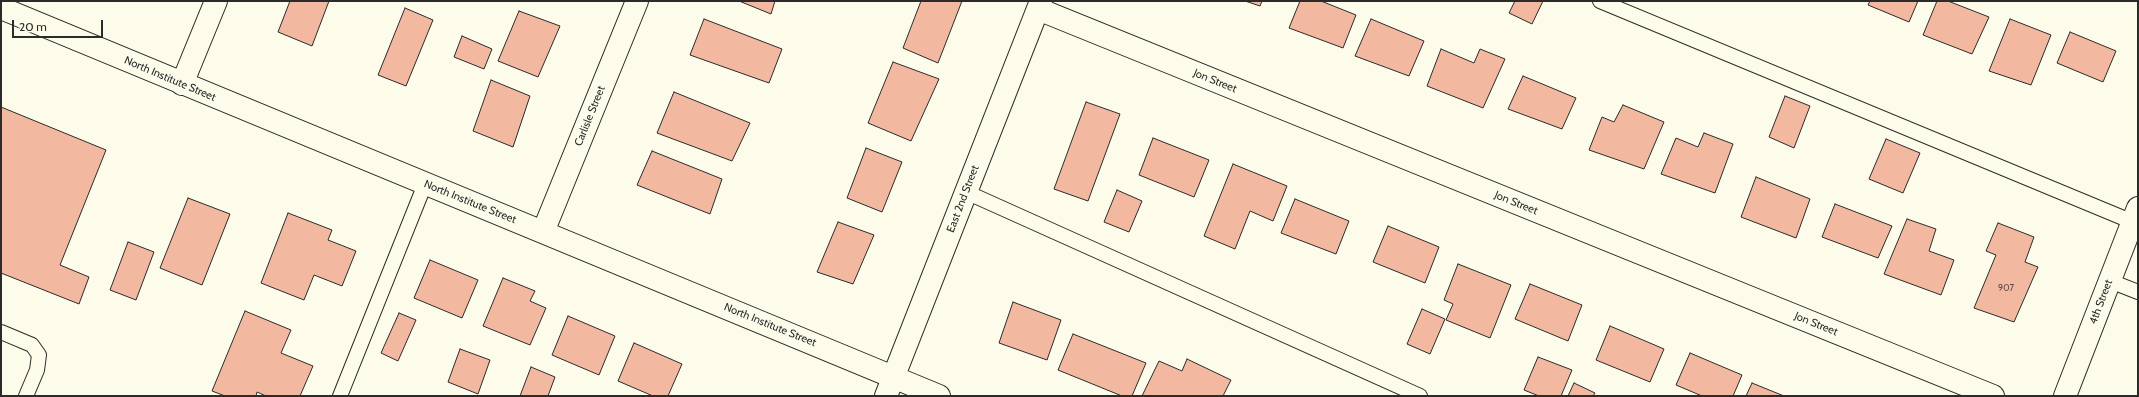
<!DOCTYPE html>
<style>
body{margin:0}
#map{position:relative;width:2139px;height:397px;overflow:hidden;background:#fdfbea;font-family:Cabin,sans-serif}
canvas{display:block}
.frame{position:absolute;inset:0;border:2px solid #2b2b2b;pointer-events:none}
.scale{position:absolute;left:12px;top:20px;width:91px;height:18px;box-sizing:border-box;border:2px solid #2b2b2b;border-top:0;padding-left:5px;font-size:12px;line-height:14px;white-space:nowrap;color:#2b2b2b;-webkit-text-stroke:3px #fdfbea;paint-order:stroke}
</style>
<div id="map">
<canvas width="2139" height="397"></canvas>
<div class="frame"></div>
<div class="scale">20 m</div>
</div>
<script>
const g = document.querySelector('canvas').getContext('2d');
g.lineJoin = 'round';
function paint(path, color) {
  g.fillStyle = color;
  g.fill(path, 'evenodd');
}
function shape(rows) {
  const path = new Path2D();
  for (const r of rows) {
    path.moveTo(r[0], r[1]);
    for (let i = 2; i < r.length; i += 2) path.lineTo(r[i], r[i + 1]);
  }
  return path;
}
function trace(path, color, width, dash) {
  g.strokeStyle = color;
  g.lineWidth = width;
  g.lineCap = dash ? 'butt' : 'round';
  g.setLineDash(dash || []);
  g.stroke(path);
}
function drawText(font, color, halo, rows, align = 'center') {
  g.font = font + ' Cabin,sans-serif';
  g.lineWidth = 3;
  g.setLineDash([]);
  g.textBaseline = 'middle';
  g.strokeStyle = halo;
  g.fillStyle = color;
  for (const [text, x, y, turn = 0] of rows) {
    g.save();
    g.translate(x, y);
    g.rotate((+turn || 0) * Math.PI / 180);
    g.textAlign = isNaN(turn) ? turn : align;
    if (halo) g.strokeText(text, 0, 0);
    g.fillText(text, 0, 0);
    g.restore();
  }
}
const building = shape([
 [290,1,329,1,312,46,278,32,290,1],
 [739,1,775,1,771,14,739,1],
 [921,1,962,1,938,63,903,48,921,1],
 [1245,1,1262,1,1260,6,1245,1],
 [1300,1,1321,1,1356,15,1343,48,1289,28,1300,1],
 [1515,1,1543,1,1532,24,1509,13,1515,1],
 [1870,1,1918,1,1909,22,1868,5,1870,1],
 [1937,1,1948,1,1989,17,1972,54,1923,35,1937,1],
 [405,8,433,20,406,86,378,75,405,8],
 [519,11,560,26,538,77,498,61,519,11],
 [704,19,782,49,769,83,690,55,704,19],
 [1371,19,1424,41,1409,76,1355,56,1371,19],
 [2010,19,2051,35,2031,85,1989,71,2010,19],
 [2070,32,2116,51,2103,82,2057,63,2070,32],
 [462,36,492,49,484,69,454,57,462,36],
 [1441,49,1474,63,1480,49,1505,59,1483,108,1427,86,1441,49],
 [893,62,939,79,911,141,868,123,893,62],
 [1523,76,1576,98,1562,129,1508,109,1523,76],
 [491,80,530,96,513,147,473,131,491,80],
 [674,92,750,123,732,161,657,133,674,92],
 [1785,96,1810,106,1794,148,1769,137,1785,96],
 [1086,102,1120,114,1088,201,1054,189,1086,102],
 [1623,105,1664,122,1644,169,1589,150,1602,117,1614,122,1623,105],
 [1,107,106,150,60,265,89,277,79,304,1,273,1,107],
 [1704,133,1733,144,1715,193,1661,174,1676,138,1698,147,1704,133],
 [1153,138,1209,160,1194,197,1139,175,1153,138],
 [1886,139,1920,153,1903,193,1869,179,1886,139],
 [866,148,902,162,882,212,847,198,866,148],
 [652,151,722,179,710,214,637,185,652,151],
 [1233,164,1287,186,1273,221,1250,211,1235,249,1204,236,1233,164],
 [1756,177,1810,199,1796,238,1741,217,1756,177],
 [1117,190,1142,201,1129,232,1104,222,1117,190],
 [188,198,230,214,202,285,160,268,188,198],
 [1295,199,1349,221,1336,254,1281,233,1295,199],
 [1835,204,1892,226,1878,258,1822,237,1835,204],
 [288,213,332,230,328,240,356,251,342,286,314,275,304,300,261,283,288,213],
 [1907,219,1936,229,1929,251,1954,260,1941,295,1884,274,1907,219],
 [838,222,874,235,853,284,817,272,838,222],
 [1998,223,2034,237,2025,262,2038,267,2014,322,1974,308,1996,255,1986,251,1998,223],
 [1388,226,1439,247,1425,283,1373,262,1388,226],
 [128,242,154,252,136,300,110,290,128,242],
 [430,260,478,280,462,318,414,298,430,260],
 [1458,264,1511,285,1490,338,1446,320,1453,304,1444,300,1458,264],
 [503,278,535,291,530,301,546,308,530,345,483,326,503,278],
 [1530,284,1582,305,1568,341,1515,319,1530,284],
 [1013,302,1061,320,1047,360,999,343,1013,302],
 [1422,309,1445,319,1430,354,1407,344,1422,309],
 [245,311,291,330,281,353,313,366,300,396,266,396,257,392,256,396,225,396,212,391,245,311],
 [399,313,416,320,398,361,381,353,399,313],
 [568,316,615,336,599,375,552,355,568,316],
 [1610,326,1664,349,1650,382,1596,360,1610,326],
 [1073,334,1146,363,1132,396,1122,396,1058,370,1073,334],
 [634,343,682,364,668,396,653,396,618,381,634,343],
 [460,349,490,360,478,394,448,382,460,349],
 [1690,353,1742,375,1733,396,1702,396,1676,385,1690,353],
 [1538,357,1572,370,1561,396,1539,396,1524,390,1538,357],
 [1187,359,1231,380,1223,396,1142,396,1159,361,1182,371,1187,359],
 [531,367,555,377,548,396,520,396,531,367],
 [1574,383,1595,393,1593,396,1568,396,1574,383],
 [1752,383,1784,396,1746,396,1752,383]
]);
paint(building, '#f2b8a0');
trace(building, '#2b2b2b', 1);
const lane = shape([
 [1600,1,2133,222],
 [966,192,1420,396],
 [2110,281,2138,292],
 [1,332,32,345,39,355,37,370,26,396],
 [340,396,425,184]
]);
const street = shape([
 [1,8,939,396],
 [1038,9,1993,396],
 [182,84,216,1],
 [543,232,637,1],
 [886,396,1041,1],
 [2065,396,2138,208]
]);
trace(lane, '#2b2b2b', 16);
trace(street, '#2b2b2b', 24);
trace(lane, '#fdfbea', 14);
trace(street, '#fdfbea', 22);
drawText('9px', '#5d4e48', null, [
 ["907",2006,288]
]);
drawText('11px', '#2b2b2b', '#fdfbea', [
 ["North Institute Street",170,79,23],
 ["Jon Street",1215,81,22],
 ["Carlisle Street",590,116,-68],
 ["East 2nd Street",963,199,-69],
 ["North Institute Street",470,202,22],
 ["Jon Street",1516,203,22],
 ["4th Street",2101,302,-69],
 ["Jon Street",1816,324,22],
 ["North Institute Street",770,325,22]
]);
</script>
